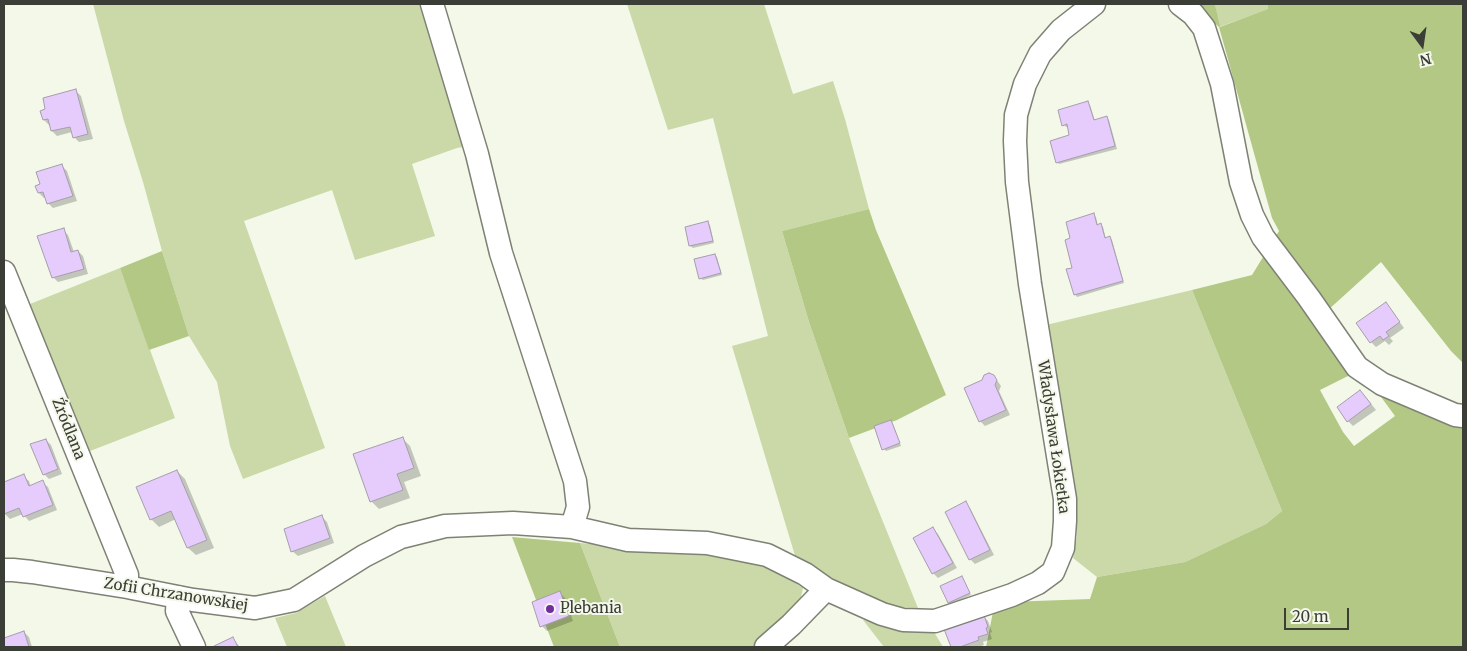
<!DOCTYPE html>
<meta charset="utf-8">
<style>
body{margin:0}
#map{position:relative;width:1467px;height:651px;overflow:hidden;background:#f3f8e9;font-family:Merriweather,serif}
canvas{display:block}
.frame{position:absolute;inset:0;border:5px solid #3b3d37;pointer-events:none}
.north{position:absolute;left:1397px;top:20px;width:50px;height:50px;-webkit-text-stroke:4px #f3f8e9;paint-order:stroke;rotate:166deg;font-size:14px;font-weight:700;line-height:20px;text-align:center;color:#3b3d37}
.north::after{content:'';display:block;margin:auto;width:18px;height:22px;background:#3b3d37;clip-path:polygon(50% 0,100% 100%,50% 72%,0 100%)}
.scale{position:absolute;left:1284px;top:608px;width:65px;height:22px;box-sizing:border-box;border:2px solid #3b3d37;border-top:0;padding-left:6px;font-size:15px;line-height:18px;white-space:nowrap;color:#3b3d37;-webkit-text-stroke:4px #f3f8e9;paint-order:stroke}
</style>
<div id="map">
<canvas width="1467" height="651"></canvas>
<div class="frame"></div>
<div class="north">N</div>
<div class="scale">20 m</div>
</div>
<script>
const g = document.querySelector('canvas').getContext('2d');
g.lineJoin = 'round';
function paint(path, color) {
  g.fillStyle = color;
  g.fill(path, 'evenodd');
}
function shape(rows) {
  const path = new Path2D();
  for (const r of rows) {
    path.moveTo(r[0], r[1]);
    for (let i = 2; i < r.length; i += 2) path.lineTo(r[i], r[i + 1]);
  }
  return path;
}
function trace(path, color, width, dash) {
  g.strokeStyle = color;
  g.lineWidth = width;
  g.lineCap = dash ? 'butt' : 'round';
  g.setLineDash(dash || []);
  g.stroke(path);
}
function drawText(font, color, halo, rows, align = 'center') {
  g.font = font + ' Merriweather,serif';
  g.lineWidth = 4;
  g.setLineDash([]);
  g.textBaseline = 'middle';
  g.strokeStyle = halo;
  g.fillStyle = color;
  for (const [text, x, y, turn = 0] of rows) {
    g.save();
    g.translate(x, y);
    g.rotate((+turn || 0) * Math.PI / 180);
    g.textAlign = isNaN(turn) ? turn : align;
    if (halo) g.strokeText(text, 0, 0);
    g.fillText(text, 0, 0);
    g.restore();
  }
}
paint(shape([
 [93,4,427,4,469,146,457,148,412,164,435,236,355,260,332,190,244,221,325,448,243,479,230,446,217,382,189,336,162,251,143,182,124,121],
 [627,4,764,4,793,94,833,81,845,119,869,209,782,231,809,322,849,438,918,608,894,607,869,599,796,559,732,346,768,336,713,118,668,130],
 [1215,4,1268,4,1269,9,1219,27],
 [120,268,175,418,85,453,25,306],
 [1192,290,1282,511,1266,524,1185,562,1097,577,1073,558,1077,536,1075,495,1046,325],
 [580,543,730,556,775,570,803,588,799,606,756,647,620,647],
 [325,596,346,647,287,647,275,618,296,613],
 [863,620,931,627,943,647,884,647]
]), '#cad9a7');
paint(shape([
 [1192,4,1215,4,1220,27,1268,9,1268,4,1463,4,1463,363,1451,351,1381,262,1327,311,1360,364,1463,409,1463,647,986,647,994,607,1009,602,1090,599,1097,577,1185,562,1266,524,1282,511,1192,290,1252,275,1279,231,1272,218,1219,27],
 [1352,374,1373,386,1395,416,1354,446,1343,432,1320,390],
 [869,209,876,230,946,395,897,420,849,438,809,322,782,231],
 [162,251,189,336,149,350,120,268],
 [512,537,580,543,620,647,554,647]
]), '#b4c886');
paint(shape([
 [76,91,81,96,93,139,79,142,74,137,72,132,57,136,52,131,50,124,49,125,44,120,47,110],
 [1088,103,1090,105,1095,121,1107,118,1109,120,1117,149,1059,164,1057,162,1071,136,1068,127,1066,127,1064,125],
 [62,166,67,171,77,201,53,208,48,203,46,197,44,198,39,193,42,185],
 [1093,215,1096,217,1098,226,1101,225,1103,227,1106,239,1110,237,1112,240,1124,283,1077,297,1075,294,1072,239],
 [708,223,710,225,714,243,693,248,690,246],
 [63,230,68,235,74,252,78,251,83,256,88,274,58,282,53,277],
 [715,255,717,257,722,275,703,280,700,278],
 [1386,304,1404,328,1390,338,1393,341,1389,345,1385,341,1376,347,1371,342],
 [994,376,1001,386,999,391,1010,415,985,426,980,421,983,381],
 [1365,396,1376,410,1353,426,1348,421],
 [891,422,893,424,901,446,886,451,884,449],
 [402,438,410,446,421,476,404,482,410,498,379,509,371,501],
 [46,440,51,445,62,474,49,479,44,474],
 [177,471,185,479,214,548,196,555,188,548,176,519,159,527,151,519],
 [23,476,29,481,31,487,42,482,48,487,57,510,29,521,23,514,10,519,5,514,4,484],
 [965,503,970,508,994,555,975,564,970,559],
 [322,517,327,522,334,543,298,556,292,551],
 [933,529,938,534,957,568,938,578,933,573],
 [962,577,971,595,951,604,949,602],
 [560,593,565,598,573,621,547,631,542,626],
 [983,616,988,621,992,632,990,633,992,639,983,642,984,645,978,647,952,647,946,630],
 [24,632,29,637,32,647,4,647,4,639],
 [233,639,240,647,216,647]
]), '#0003');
const building = shape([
 [76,89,88,134,73,138,70,127,51,131,48,119,43,120,40,111,45,109,43,98,76,89],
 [1088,101,1094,120,1107,116,1115,146,1056,163,1050,141,1069,135,1067,124,1062,126,1058,110,1088,101],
 [62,164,73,196,47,204,43,192,38,193,35,186,40,184,36,172,62,164],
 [1094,213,1097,225,1101,223,1105,238,1110,236,1123,281,1074,295,1066,269,1072,268,1065,240,1070,238,1066,222,1094,213],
 [708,221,713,241,689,246,685,227,708,221],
 [64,228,71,252,78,250,84,269,52,278,37,236,64,228],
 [715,254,721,273,699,279,694,259,715,254],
 [1386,302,1400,322,1386,332,1389,336,1383,340,1380,336,1370,343,1356,323,1386,302],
 [989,373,994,375,997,380,995,385,1006,410,979,422,964,388,982,380,984,375,989,373],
 [1360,390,1371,404,1347,422,1337,407,1360,390],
 [891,420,900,443,882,450,874,426,891,420],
 [403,437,414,468,397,474,403,490,370,502,353,454,403,437],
 [46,439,58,469,43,475,30,444,46,439],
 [177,470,207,540,187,548,171,511,150,520,136,487,177,470],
 [24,474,29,486,43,480,53,505,23,517,19,508,4,514,4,482,24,474],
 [966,501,990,550,969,560,945,512,966,501],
 [322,515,330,538,291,552,284,529,322,515],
 [933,527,953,563,932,574,913,538,933,527],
 [962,576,970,593,948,603,940,586,962,576],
 [560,591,569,616,540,627,532,602,560,591],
 [984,615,988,627,986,628,988,634,978,637,979,640,960,647,951,647,944,629,984,615],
 [24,631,29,647,4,647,4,638,24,631],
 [233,637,238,647,214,647,214,646,233,637]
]);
paint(building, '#e6ccfd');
trace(building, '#a49eab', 1);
const minor = shape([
 [432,4,477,154,501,253,575,481,578,507,572,527],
 [1180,4,1193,14,1204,28,1222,84,1241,182,1252,215,1263,237,1309,298,1357,367,1382,384,1455,415,1463,416],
 [4,272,127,575,127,587],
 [4,570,13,570,32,572,127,587,193,600,255,608,294,600,364,556,401,537,445,526,513,523,572,527,628,540,707,543,767,555,805,574,826,589,882,614,903,620,935,621,1012,595,1038,583,1053,572,1063,548,1065,521,1065,499,1030,284,1017,182,1015,141,1016,115,1025,84,1040,54,1061,30,1094,4],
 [178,597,177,611,194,647],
 [766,647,791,625,826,589]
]);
trace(minor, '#7e8275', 25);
trace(minor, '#fff', 22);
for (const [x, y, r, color] of [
 [550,609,5,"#722c9f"]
]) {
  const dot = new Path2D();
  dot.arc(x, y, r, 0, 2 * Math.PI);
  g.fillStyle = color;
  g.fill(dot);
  trace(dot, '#f3f8e9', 2);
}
drawText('15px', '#3b3d37', '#f3f8e9', [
 ["Źródlana",68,429,68],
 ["Władysława Łokietka",1053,437,82],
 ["Zofii Chrzanowskiej",176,595,9]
]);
drawText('15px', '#3b3d37', '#f3f8e9', [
 ["Plebania",560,609]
], 'left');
</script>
